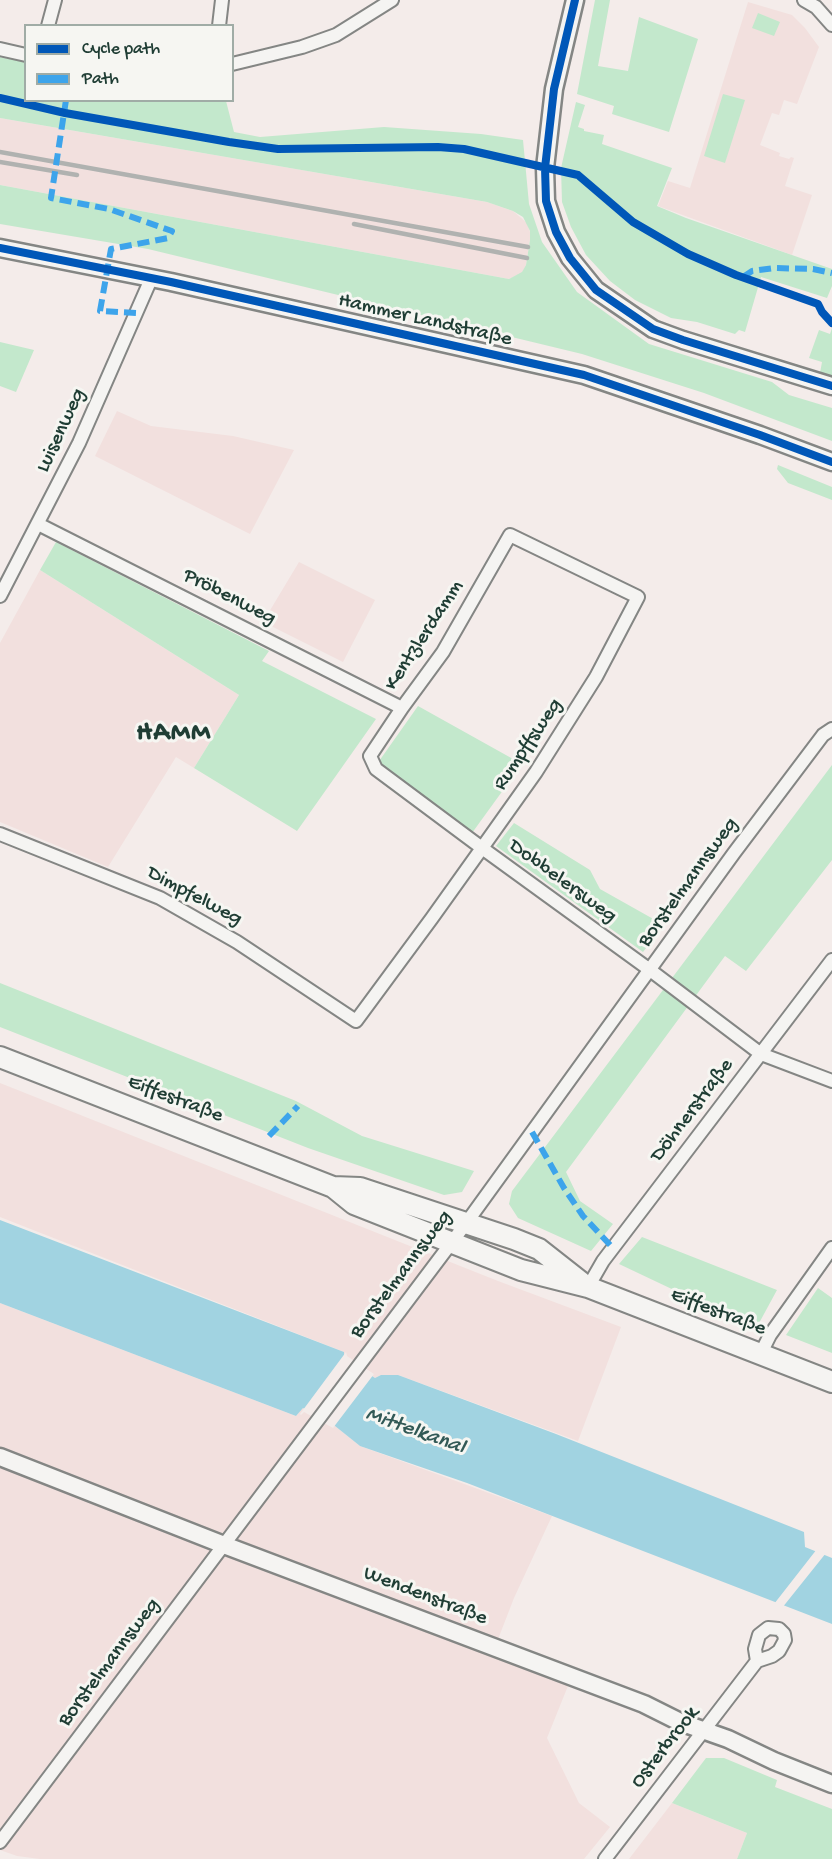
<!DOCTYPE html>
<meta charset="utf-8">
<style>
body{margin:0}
#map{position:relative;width:832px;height:1859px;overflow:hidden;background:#f4ecea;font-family:"Gochi Hand",sans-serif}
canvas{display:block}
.legend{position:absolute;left:24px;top:24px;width:210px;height:78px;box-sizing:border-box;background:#f6f6f2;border:2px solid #a0aca6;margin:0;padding:8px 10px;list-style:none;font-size:18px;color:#1f3d34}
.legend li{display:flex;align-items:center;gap:12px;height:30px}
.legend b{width:30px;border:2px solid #a0aca6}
</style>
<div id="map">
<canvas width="832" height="1859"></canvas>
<ul class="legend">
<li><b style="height:8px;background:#0057b8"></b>Cycle path</li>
<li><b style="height:8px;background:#3da4eb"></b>Path</li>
</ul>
</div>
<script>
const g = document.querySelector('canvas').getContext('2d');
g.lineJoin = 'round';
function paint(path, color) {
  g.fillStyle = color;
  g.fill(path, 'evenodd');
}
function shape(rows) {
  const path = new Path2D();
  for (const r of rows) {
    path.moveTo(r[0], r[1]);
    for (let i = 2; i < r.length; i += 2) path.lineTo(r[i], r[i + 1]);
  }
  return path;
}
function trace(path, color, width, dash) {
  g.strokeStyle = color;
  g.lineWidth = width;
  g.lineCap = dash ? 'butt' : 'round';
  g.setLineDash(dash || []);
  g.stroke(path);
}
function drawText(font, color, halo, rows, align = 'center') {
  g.font = font + ' "Gochi Hand",sans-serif';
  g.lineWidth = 6;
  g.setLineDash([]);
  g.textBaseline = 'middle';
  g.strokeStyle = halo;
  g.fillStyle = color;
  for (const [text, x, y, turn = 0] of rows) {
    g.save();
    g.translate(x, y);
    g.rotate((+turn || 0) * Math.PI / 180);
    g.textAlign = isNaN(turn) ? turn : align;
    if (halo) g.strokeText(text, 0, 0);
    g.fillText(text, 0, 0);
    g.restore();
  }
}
paint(shape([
 [748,2,792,15,805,28,819,47,797,104,784,100,779,115,772,113,760,145,780,153,779,156,789,159,791,157,794,158,785,186,812,195,792,255,658,206,668,181,690,188],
 [0,118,487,202,513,211,527,223,530,232,530,240,526,265,522,273,509,279,0,185],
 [117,411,151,426,233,436,294,450,250,534,95,456],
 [299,562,375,600,343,662,263,622],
 [40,570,239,695,194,768,176,757,108,867,0,822,0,643],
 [0,1083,498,1281,621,1327,578,1441,398,1375,381,1375,375,1378,344,1357,344,1352,0,1217],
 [0,1303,296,1416,303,1408,335,1426,360,1446,552,1516,514,1598,495,1647,572,1676,547,1738,579,1803,610,1827,584,1859,40,1859,17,1856,0,1850],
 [672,1803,747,1833,737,1859,629,1859]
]), '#f2e0de');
paint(shape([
 [595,0,610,0,598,66,628,71,639,17,698,39,669,132,612,114,614,106,577,94],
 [758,13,780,22,774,36,752,28],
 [0,57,25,62,26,100,226,101,234,132,260,137,384,127,481,134,523,140,529,204,542,242,577,292,649,344,772,382,789,395,832,408,832,441,704,393,582,354,148,249,0,224,0,185,509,279,522,272,526,265,530,240,530,231,523,217,513,211,487,202,0,118],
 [723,94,745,100,725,163,704,156],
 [576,102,585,105,578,127,584,129,584,131,604,135,602,144,672,168,657,206,686,218,832,269,832,286,827,298,761,277,745,332,739,330,735,334,697,322,671,318,635,300,610,281,586,255,571,227,562,202,561,168],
 [832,328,832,376,820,373,822,362,809,358,819,330,830,334],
 [0,342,34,350,16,392,0,386],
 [778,465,832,487,832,500,788,483,777,469],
 [56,542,269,651,262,661,376,719,297,831,194,768,239,695,40,570],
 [418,706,522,764,472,833,377,764],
 [832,765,832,860,746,971,725,956,566,1172,580,1201,613,1224,591,1251,518,1218,509,1204,512,1191],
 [514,823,590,870,600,889,664,925,643,952,496,846],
 [0,983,296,1101,362,1136,474,1171,462,1192,444,1195,308,1148,0,1027],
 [642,1237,777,1290,758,1325,676,1291,619,1264],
 [818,1288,832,1298,832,1353,786,1335],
 [706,1758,724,1758,777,1780,775,1787,832,1809,832,1859,737,1859,747,1833,672,1803]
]), '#c3e8cc');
paint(shape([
 [0,1220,344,1352,344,1357,375,1378,381,1375,398,1375,556,1434,804,1532,805,1547,832,1558,832,1624,467,1483,360,1446,335,1426,303,1408,296,1416,0,1303]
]), '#a1d3e1');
paint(shape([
 [346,1352,347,1356,374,1374,333,1428,304,1412,301,1415,300,1414],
 [817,1549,826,1553,782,1608,774,1604]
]), '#f4ecea');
const street = shape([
 [804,0,816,7,832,25],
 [48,26,55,0],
 [219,26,222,0],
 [0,49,26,55],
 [232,64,302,47,336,35,392,0],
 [38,524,402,708],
 [0,596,79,443,151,279],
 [0,834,160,898,237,942,356,1021,432,918,482,848,536,772,596,677,638,597,510,535,443,652,402,708,370,756,376,769,482,848,650,970,761,1054,832,1081],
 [588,1287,603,1261,832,960],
 [760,1355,770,1335,832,1248],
 [0,1842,467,1222,734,853,823,735,832,729],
 [605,1859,757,1661,772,1656,779,1651,785,1640,784,1634,779,1629,768,1628,759,1635,755,1649,757,1661]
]);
const secondary = shape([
 [575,0,554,89,545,168,546,201,556,232,570,258,596,290,653,329,683,340,832,386],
 [0,248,171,282,584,375,760,435,832,462],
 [0,1457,224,1545,644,1704,680,1722,728,1739,774,1761,832,1784]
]);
const primary = shape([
 [0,1057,333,1187,354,1204,521,1270,588,1287,832,1382],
 [333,1187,360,1188,514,1239,539,1249,581,1282]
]);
trace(street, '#848684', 16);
trace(secondary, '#848684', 21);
trace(primary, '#848684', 24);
trace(street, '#f5f4f2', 12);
trace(secondary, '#f5f4f2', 16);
trace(primary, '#f5f4f2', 20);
trace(shape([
 [0,152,528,247],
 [0,162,77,175],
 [354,224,527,258]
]), '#b0b2b0', 4.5);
trace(shape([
 [66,100,51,198,109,209,172,231,168,238,111,249,100,311,137,313],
 [743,277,752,271,774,268,813,269,832,273],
 [532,1132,564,1188,583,1216,613,1248],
 [269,1136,298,1106]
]), '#3da4eb', 6, [12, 6]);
trace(shape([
 [575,0,554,89,545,168,546,201,556,232,570,258,596,290,653,329,683,340,832,386],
 [0,98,65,113,229,142,278,149,438,147,464,149,578,175,633,222,688,254,736,275,818,304,822,312,832,323],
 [0,248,171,282,584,375,760,435,832,462]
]), '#0057b8', 8);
drawText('21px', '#1f3d34', '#f6f6f2', [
 ["Hammer Landstraße",425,321,13],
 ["Luisenweg",62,431,-65],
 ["Pröbenweg",229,598,27],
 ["Kentzlerdamm",425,636,-57],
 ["Rumpffsweg",529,745,-56],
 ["Dobbelersweg",562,882,36],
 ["Borstelmannsweg",689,883,-54],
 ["Dimpfelweg",194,897,28],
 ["Eiffestraße",175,1100,21],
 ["Döhnerstraße",693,1111,-53],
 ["Borstelmannsweg",402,1275,-53],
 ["Eiffestraße",718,1313,21],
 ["Wendenstraße",425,1597,21],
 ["Borstelmannsweg",110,1663,-53],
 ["Osterbrook",666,1748,-52]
]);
drawText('italic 22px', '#325956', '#f6f6f2', [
 ["Mittelkanal",415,1432,20]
]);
g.letterSpacing = '1.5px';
drawText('bold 27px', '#1f3d34', '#f6f6f2', [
 ["HAMM",174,735]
]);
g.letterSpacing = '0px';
</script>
